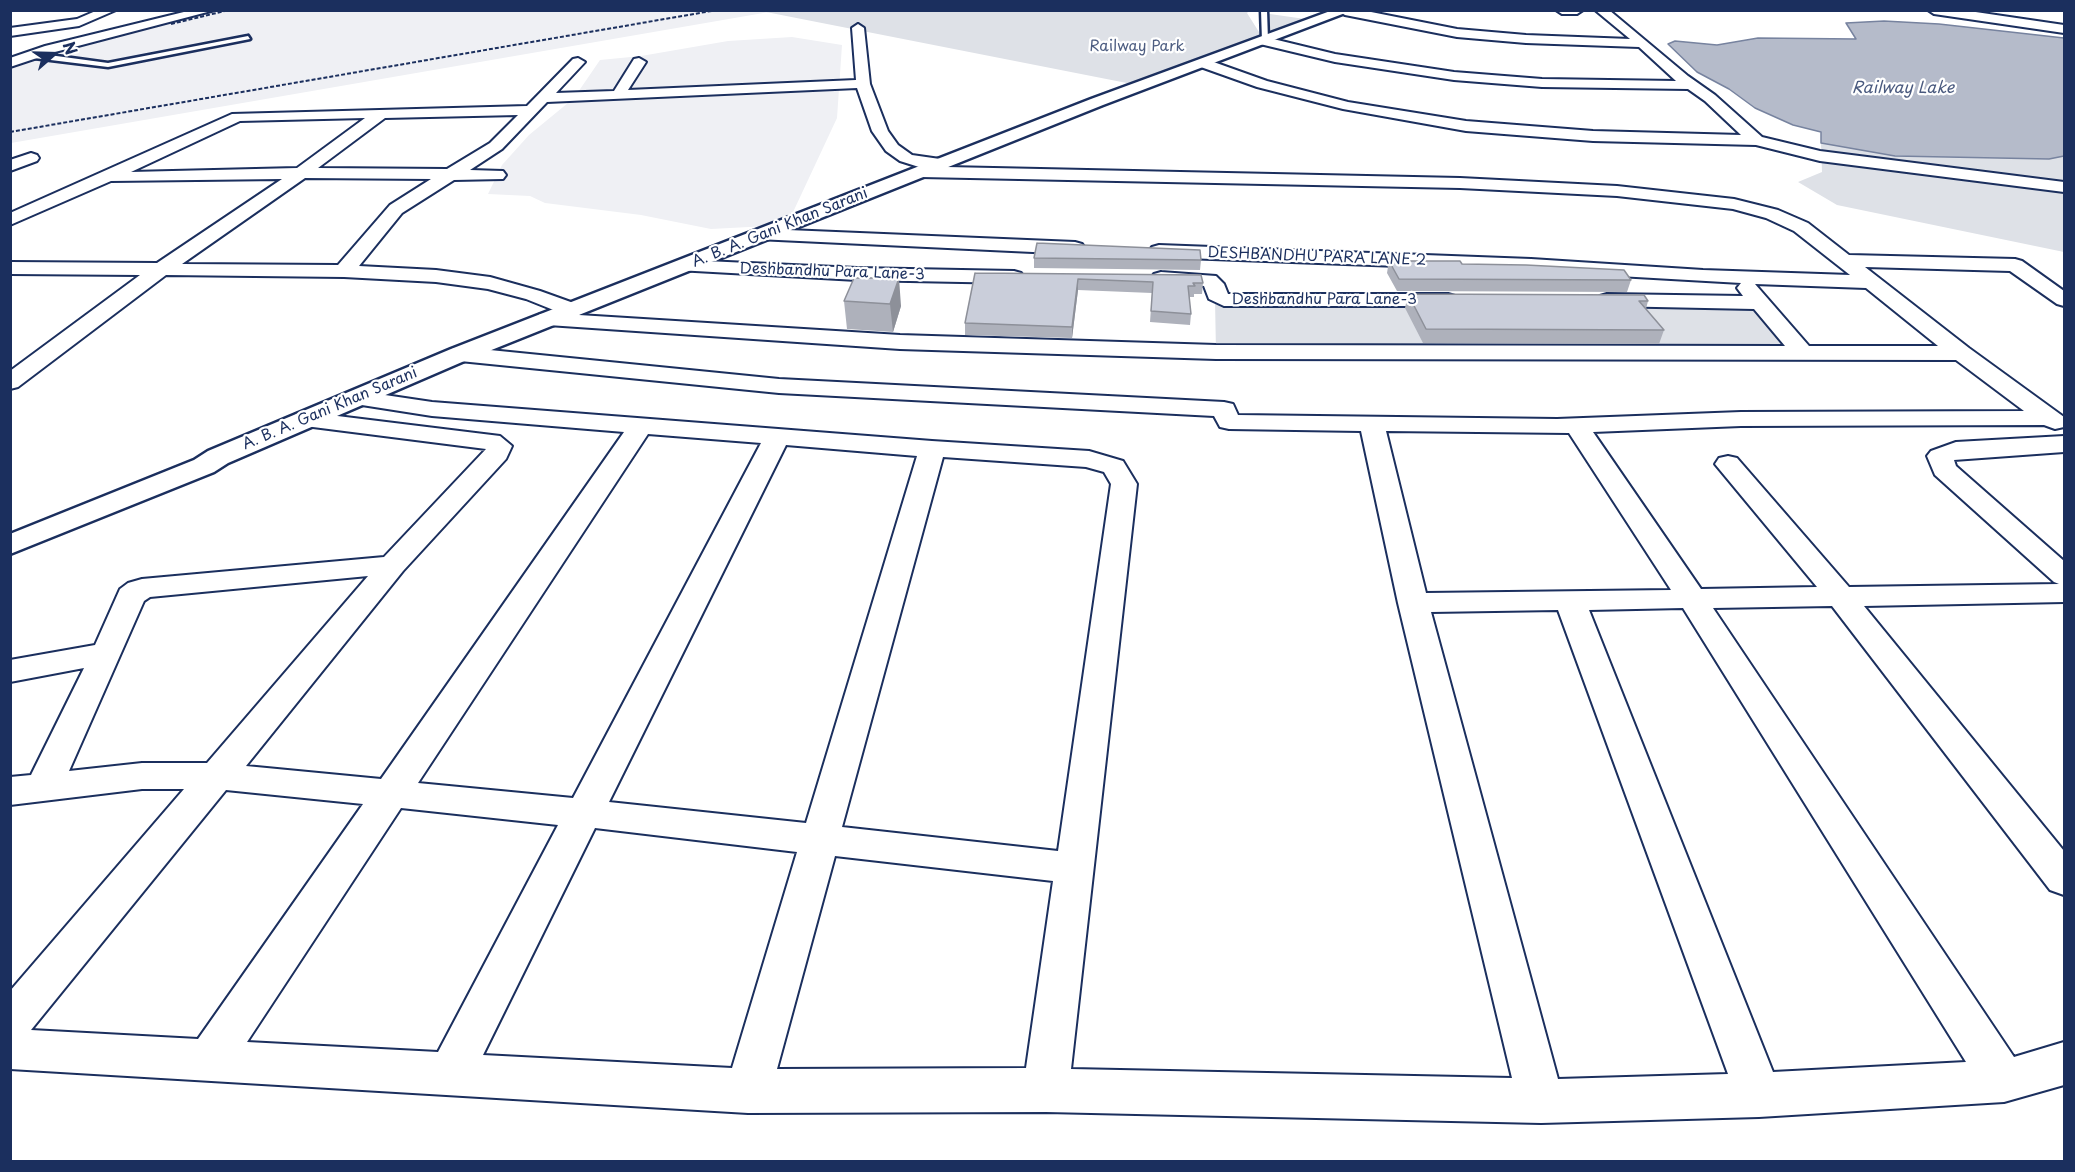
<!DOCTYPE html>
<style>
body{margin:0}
#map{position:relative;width:2075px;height:1172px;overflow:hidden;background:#fff;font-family:"Playpen Sans",sans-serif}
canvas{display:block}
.frame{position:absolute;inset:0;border:12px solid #1b2f5e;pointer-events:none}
.north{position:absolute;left:24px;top:24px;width:60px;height:60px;-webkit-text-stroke:4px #fff;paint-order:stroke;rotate:70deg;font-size:16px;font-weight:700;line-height:24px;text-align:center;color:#1b2f5e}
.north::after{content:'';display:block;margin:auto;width:21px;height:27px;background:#1b2f5e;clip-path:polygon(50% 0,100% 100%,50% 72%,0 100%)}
</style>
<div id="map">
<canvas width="2075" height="1172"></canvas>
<div class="frame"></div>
<div class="north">N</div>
</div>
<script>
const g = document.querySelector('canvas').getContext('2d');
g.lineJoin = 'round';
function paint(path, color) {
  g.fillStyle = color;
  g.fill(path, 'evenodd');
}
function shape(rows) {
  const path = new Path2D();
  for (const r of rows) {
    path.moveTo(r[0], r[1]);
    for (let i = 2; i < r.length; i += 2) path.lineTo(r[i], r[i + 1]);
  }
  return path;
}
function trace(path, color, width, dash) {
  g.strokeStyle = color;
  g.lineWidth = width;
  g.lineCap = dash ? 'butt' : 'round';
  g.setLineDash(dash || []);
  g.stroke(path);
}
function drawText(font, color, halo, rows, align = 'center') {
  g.font = font + ' "Playpen Sans",sans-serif';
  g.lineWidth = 4.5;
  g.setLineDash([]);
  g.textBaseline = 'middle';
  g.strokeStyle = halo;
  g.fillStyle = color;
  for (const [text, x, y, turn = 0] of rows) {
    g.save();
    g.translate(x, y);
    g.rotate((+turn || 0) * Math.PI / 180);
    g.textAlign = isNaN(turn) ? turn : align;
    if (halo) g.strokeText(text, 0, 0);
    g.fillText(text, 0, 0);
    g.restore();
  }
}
paint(shape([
 [200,11,775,11,11,143,11,65],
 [792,37,842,45,837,118,787,225,711,229,641,215,545,203,530,196,488,194,502,165,529,135,574,98,600,60,641,56,728,41]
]), '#eff0f4');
paint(shape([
 [775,10,1249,11,1247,13,1264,40,1263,13,1319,21,1142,86,766,12],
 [1821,143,1895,156,2049,159,2064,156,2064,252,1837,205,1798,182,1822,172],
 [1215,300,1758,304,1799,351,1216,352]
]), '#dee1e7');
const water = shape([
 [1884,21,1939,24,2064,38,2064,156,2049,159,1895,156,1821,143,1821,132,1793,125,1755,108,1729,89,1697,72,1668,44,1675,41,1717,45,1758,38,1856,39,1846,23,1884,21]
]);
paint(water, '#b5bbca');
trace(water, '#77839f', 1.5);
const lane = shape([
 [1261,10,1267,10,1268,41,1265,43,1262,41,1261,10],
 [248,36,250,39,108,67,26,57,49,55,108,63,248,36]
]);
const street = shape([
 [98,10,116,10,79,26,10,36,10,28,77,19,98,10],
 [192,10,215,10,55,52,10,67,10,58,45,46,192,10],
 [1361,10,1457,29,1526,35,1630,39,1595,10,1609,10,1688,76,1715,95,1762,137,1820,151,2064,182,2064,192,1820,161,1756,145,1593,141,1466,131,1343,109,1257,87,1198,66,1196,63,1198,60,1208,60,1267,81,1348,102,1466,121,1593,131,1741,135,1705,101,1688,89,1542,87,1454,80,1335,62,1260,44,1259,41,1265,37,1335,54,1454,72,1542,79,1676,81,1639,47,1526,43,1457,37,1345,15,1339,11,1361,10],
 [1556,10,1583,10,1577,14,1562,14,1556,10],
 [1928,10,1962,10,2064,25,2064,33,1934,14,1928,10],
 [858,24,864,28,870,84,888,131,898,145,912,155,947,160,949,164,947,167,1460,178,1617,186,1734,199,1778,210,1808,223,1849,255,2015,259,2022,261,2064,291,2064,306,2057,304,2010,271,1865,267,1969,348,2064,417,2064,427,2055,429,2044,425,1741,426,1593,432,1701,589,1817,587,1715,464,1719,458,1728,456,1737,458,1849,587,2059,584,2054,582,1935,475,1927,456,1931,451,1956,442,2064,436,2064,452,1954,460,1956,466,2064,561,2064,602,1864,606,2064,851,2064,895,2050,890,1832,606,1713,608,2014,1057,2064,1042,2064,1085,2004,1102,1759,1117,1541,1123,1046,1112,748,1113,10,1069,10,991,184,789,142,789,10,805,10,777,31,775,84,668,10,682,10,660,95,645,120,589,128,583,142,579,384,557,486,449,305,426,296,424,293,419,296,414,305,412,500,436,512,446,506,459,403,571,246,766,381,779,624,432,432,416,349,403,346,398,349,393,358,391,432,402,932,441,1089,451,1123,461,1137,484,1071,1069,1512,1078,1398,603,1361,431,1229,429,1220,427,1214,416,779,393,460,361,452,359,449,354,452,349,460,347,779,379,1224,402,1233,404,1238,415,1557,419,1741,412,2024,411,1956,360,1216,359,900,349,548,325,540,324,537,319,540,314,561,313,526,299,488,289,436,282,344,277,166,275,18,387,10,389,10,371,140,275,10,274,10,262,157,263,282,179,111,181,10,225,10,213,232,114,527,106,573,59,578,58,585,62,556,93,614,91,634,59,639,58,646,62,628,90,856,80,852,28,858,24],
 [857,88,872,131,886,151,900,161,919,167,913,172,915,176,921,177,1460,188,1617,196,1733,209,1766,218,1794,231,1850,275,1703,270,1531,259,1159,245,1152,247,1149,251,1152,255,1159,257,1531,271,1741,283,1737,288,1743,296,1607,294,1600,296,1597,300,1600,304,1607,306,1754,309,1785,346,1216,345,900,335,579,315,582,310,579,305,540,291,490,277,436,270,359,266,402,213,454,180,503,179,506,175,503,171,470,170,502,149,547,102,857,88],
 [518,115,490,143,447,169,318,168,385,118,518,115],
 [365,118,297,168,131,172,240,121,365,118],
 [305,178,431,179,390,205,338,265,182,264,305,178],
 [1755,284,1866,288,1938,346,1809,346,1755,284],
 [1386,431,1569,433,1671,590,1426,593,1386,431],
 [648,434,761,443,573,798,418,783,648,434],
 [786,445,917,456,806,823,609,802,786,445],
 [943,457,1086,467,1104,472,1111,484,1058,851,842,827,943,457],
 [368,576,207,763,142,763,69,771,144,601,150,597,368,576],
 [1683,608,1966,1062,1773,1072,1589,610,1683,608],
 [1558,610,1728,1074,1558,1079,1431,612,1558,610],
 [226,790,363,804,198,1039,31,1030,226,790],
 [401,808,558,825,438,1052,247,1042,401,808],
 [595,828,797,852,732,1068,483,1055,595,828],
 [835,856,1053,881,1026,1068,777,1069,835,856],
 [31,153,37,155,39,158,37,161,10,171,10,160,31,153],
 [764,229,1075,242,1082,244,1085,248,1082,252,1075,254,757,239,755,235,757,231,764,229],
 [684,260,857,268,1014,271,1021,273,1024,277,1021,281,1014,283,857,280,677,270,674,266,677,262,684,260],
 [1161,272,1216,276,1224,284,1228,294,1448,294,1455,296,1458,300,1455,304,1448,306,1224,306,1209,299,1204,286,1154,282,1151,278,1154,274,1161,272]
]);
const primary = shape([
 [1333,10,1353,10,1103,105,469,359,228,463,214,472,10,554,10,534,194,460,208,451,451,349,1091,99,1333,10]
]);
trace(lane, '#1b2f5e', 5);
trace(street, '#1b2f5e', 4);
trace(primary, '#1b2f5e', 5);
paint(lane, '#fff');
paint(street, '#fff');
paint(primary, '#fff');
trace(shape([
 [171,24,229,10],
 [10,132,717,10]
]), '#1b2f5e', 2, [4, 2]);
paint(shape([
 [1034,258,1201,260,1200,270,1034,268],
 [1389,261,1462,264,1631,280,1627,292,1397,291,1387,273],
 [975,273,1203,283,1202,294,1194,294,1194,297,1189,297,1191,314,1190,325,1150,322,1152,293,1078,290,1072,338,965,335,965,323],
 [854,278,901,306,893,332,847,329,844,301],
 [1408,294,1648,301,1646,309,1664,330,1659,344,1423,343,1405,308]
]), '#aeb1bb');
paint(shape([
 [899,278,901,306,893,332,890,304],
 [1078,279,1078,290,1072,338,1072,327]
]), '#8d9099');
const building = shape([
 [1037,243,1200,250,1201,260,1034,258,1037,243],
 [1389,261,1460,261,1462,264,1526,265,1624,270,1631,280,1399,279,1389,261],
 [975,273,1201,275,1203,283,1193,283,1195,286,1188,286,1191,314,1151,311,1153,282,1078,279,1072,327,965,323,975,273],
 [854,278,899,278,890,304,844,301,854,278],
 [1408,294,1644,295,1648,301,1639,301,1664,330,1426,329,1408,294]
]);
paint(building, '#caceda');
trace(building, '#8d9099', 1.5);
drawText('15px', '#4c5c80', '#fff', [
 ["Railway Park",1137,47]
]);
drawText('15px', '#1b2f5e', '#fff', [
 ["A. B. A. Gani Khan Sarani",780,228,-22],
 ["DESHBANDHU PARA LANE 2",1317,257,2],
 ["Deshbandhu Para Lane-3",832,272,2],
 ["Deshbandhu Para Lane-3",1324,300],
 ["A. B. A. Gani Khan Sarani",330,409,-23]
]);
drawText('italic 16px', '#49597e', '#fff', [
 ["Railway Lake",1903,89]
]);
</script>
